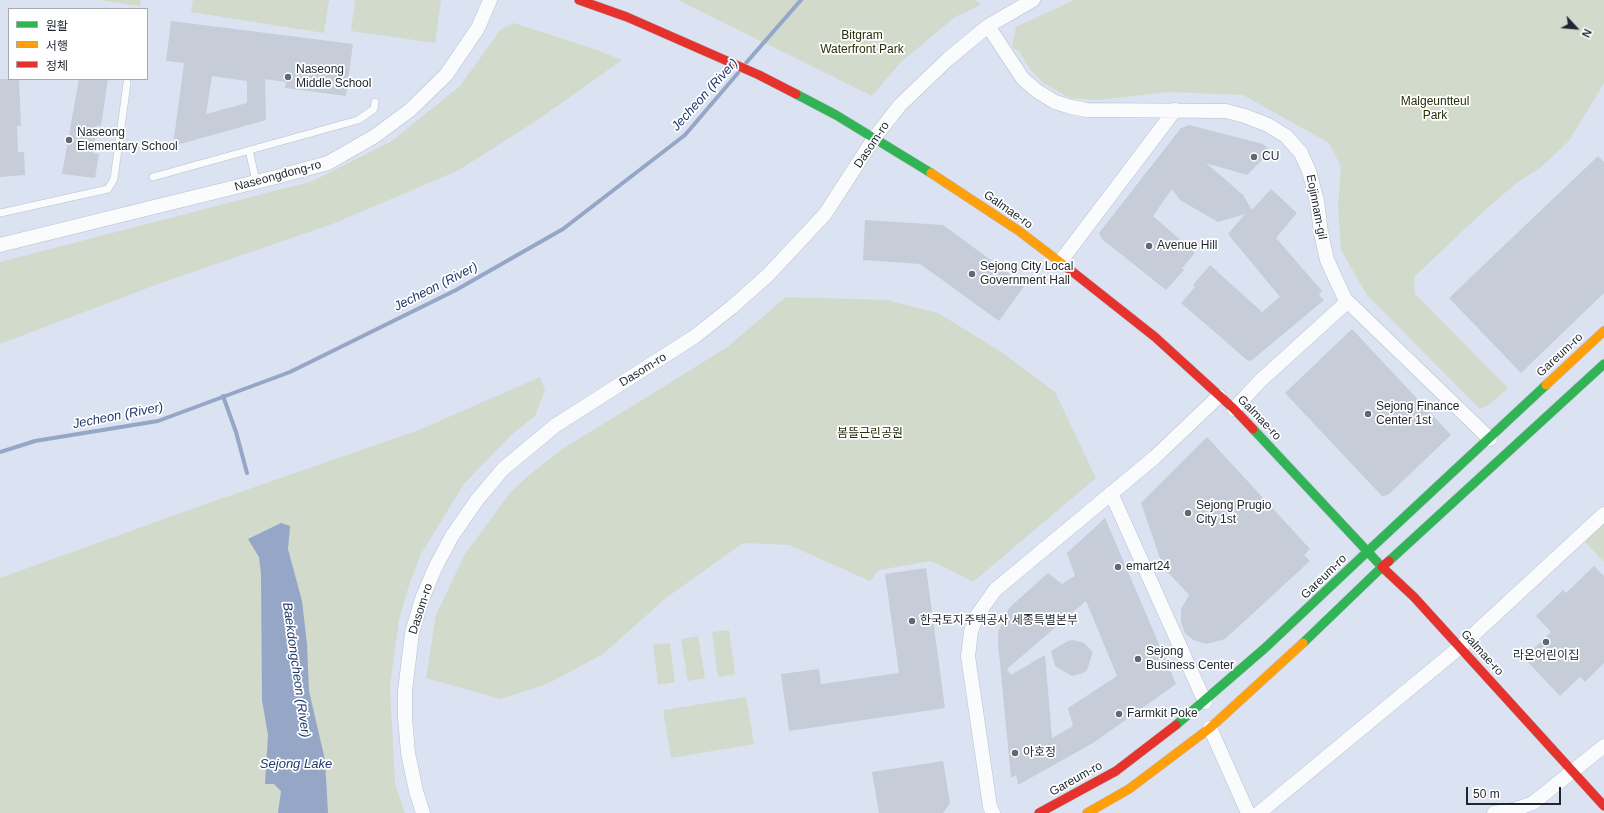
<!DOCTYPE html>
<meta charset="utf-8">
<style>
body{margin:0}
#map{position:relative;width:1604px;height:813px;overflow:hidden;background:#dbe3f2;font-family:Helvetica,"Noto Sans KR",sans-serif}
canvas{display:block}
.legend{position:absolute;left:8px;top:8px;width:140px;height:72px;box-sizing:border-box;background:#fff;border:1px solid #a5a8ac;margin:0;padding:5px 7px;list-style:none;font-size:12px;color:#1f252f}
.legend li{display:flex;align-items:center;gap:8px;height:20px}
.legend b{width:20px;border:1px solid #a5a8ac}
.north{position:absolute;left:1556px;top:8px;width:40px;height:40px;-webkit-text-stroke:3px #fff;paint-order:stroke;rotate:116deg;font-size:11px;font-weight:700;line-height:16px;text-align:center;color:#1f252f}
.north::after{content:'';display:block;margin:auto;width:14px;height:18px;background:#1f252f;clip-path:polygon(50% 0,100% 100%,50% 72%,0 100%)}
.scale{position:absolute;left:1466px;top:787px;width:95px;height:18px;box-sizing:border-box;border:2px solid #1f252f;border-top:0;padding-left:5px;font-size:12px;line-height:14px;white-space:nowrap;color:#1f252f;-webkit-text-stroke:3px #fff;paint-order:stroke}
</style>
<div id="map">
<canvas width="1604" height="813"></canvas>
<ul class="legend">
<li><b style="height:5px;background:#30b455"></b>원활</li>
<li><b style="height:5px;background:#ff9f0a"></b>서행</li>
<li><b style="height:5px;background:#e5322d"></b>정체</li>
</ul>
<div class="north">N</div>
<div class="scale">50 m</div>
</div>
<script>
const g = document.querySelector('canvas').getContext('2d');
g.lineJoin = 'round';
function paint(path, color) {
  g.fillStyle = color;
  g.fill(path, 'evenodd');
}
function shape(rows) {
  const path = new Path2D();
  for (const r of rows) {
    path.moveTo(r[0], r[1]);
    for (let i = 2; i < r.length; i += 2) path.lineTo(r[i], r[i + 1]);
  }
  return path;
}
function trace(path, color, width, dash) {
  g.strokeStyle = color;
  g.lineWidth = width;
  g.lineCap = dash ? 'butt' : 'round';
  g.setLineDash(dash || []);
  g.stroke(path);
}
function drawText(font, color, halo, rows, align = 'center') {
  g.font = font + ' Helvetica,"Noto Sans KR",sans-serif';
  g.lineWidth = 3.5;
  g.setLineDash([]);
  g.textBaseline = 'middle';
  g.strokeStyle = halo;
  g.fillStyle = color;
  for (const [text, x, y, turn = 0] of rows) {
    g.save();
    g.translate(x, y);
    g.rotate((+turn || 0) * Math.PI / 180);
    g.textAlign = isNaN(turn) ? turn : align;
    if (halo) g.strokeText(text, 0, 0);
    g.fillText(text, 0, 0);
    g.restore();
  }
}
paint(shape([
 [99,0,141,0,140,6],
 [193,0,329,0,324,33,191,12],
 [355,0,441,0,435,43,351,31],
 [678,0,975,0,981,5,955,17,901,62,872,96],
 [1074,0,1604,0,1604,83,1569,141,1541,167,1518,182,1486,209,1414,277,1415,294,1508,388,1490,404,1480,409,1367,295,1341,250,1338,207,1341,167,1329,143,1243,95,1169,92,1097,100,1070,98,1043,83,1030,69,1019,51,1012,47,1016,27],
 [514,23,597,50,622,60,539,119,459,170,335,223,158,284,0,344,0,262,313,181,392,141,460,86,501,29],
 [786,297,887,300,938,313,1000,351,1055,392,1096,478,973,582,931,561,879,570,870,581,789,545,743,543,666,598,603,654,547,684,500,699,426,678,436,615,465,554,510,493,528,476,561,450,726,348],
 [540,377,545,390,535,416,511,435,464,484,421,554,409,585,399,620,390,686,395,784,405,813,0,813,0,578,203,505,419,430],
 [1604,522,1604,562,1584,541],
 [729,630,735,674,718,677,712,632],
 [698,636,705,678,688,681,681,639],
 [670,643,675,682,658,685,653,645],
 [746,697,754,744,671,758,663,710]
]), '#d1dacb');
paint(shape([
 [281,523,290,526,288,549,302,601,307,644,309,691,325,760,328,813,278,813,281,791,274,784,265,784,268,735,262,700,261,574,259,557,248,539]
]), '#95a6c7');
trace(shape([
 [746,63,801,0],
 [223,396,236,432,247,473],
 [0,452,35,441,158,421,290,372,456,290,563,229,685,135,738,73]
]), '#95a6c7', 4);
paint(shape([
 [171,21,353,44,346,96,285,88,286,82,265,79,266,120,173,146,184,63,166,61],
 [212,76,247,81,247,103,206,114],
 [0,79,19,79,21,126,17,126,18,152,24,152,25,175,0,177],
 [79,79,108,79,101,126,97,125,93,153,99,154,95,178,62,174],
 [1189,125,1263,144,1271,151,1247,175,1206,163,1243,195,1252,210,1271,189,1297,213,1276,238,1322,291,1319,295,1324,300,1251,361,1247,360,1181,303,1195,287,1193,285,1210,265,1262,312,1280,297,1228,234,1245,214,1218,222,1180,200,1172,189,1153,216,1195,253,1182,268,1184,270,1166,290,1102,239,1099,233,1181,128],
 [1598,156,1604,162,1604,293,1521,373,1449,298],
 [865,220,943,225,1025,285,999,321,920,264,863,260],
 [1352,329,1451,435,1388,495,1382,496,1285,393],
 [1207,437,1310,549,1304,555,1310,561,1225,639,1206,644,1193,640,1185,633,1181,623,1181,609,1189,595,1163,567,1141,503],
 [1105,518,1176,684,1093,743,1018,785,1016,775,1011,778,998,643,998,632,1009,608,1048,573,1062,584,1075,576,1067,553],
 [1086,601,1117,676,1068,708,1073,726,1052,738,1045,655,1011,675,1007,669],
 [1594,566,1604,576,1604,663,1585,682,1580,677,1560,696,1524,658,1551,632,1536,616,1563,590,1566,593],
 [926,568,945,708,789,731,781,674,819,669,821,684,899,673,885,574],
 [1073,640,1084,643,1093,652,1087,670,1083,673,1072,676,1055,666,1051,651,1068,641],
 [943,761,950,803,943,813,879,813,872,772]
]), '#c6ccd8');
const lane = shape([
 [249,150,256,181],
 [153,177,358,120,374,109,375,102],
 [0,213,108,189,114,179,127,83]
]);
const street = shape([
 [988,26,1023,79,1037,91,1055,102,1071,107,1087,110,1226,111,1245,116,1268,125,1286,136,1301,153,1309,171,1317,201,1321,233,1327,260,1345,299,1490,439],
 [0,245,276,177,328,163,375,136,410,110,446,75,478,28,490,0],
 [1060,262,1175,110],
 [1234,409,1260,381,1347,302],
 [1111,493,1205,702],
 [1210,728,1248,813],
 [423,813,416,791,408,753,405,717,405,691,412,633,422,599,435,568,452,536,477,500,503,469,556,425,694,337,732,307,768,275,825,214,875,137,900,105,948,59,988,26,1033,0],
 [993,813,990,807,968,656,971,632,976,617,995,590,1155,457,1219,396],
 [1259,813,1460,647,1604,514],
 [1494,813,1513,810,1533,803,1604,746]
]);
const fast = shape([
 [796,94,836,115,931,173],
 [1253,429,1382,567,1303,643],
 [1368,551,1546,385],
 [1389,561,1604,364],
 [1176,725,1265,648,1368,551]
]);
const slow = shape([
 [931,173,1019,231,1069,269],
 [1546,385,1604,331],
 [1087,813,1129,789,1210,728,1303,643]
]);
const jam = shape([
 [579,0,627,17,759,75,796,94],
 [1069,269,1155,337,1234,409,1253,429],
 [1389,561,1382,567,1414,597,1604,806],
 [1039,813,1116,771,1176,725]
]);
trace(lane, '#b9bfcb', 8);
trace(street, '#b9bfcb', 15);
trace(fast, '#b9bfcb', 10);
trace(slow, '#b9bfcb', 10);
trace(jam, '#b9bfcb', 10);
trace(lane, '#fafbfd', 7);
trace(street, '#fafbfd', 14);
trace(fast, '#30b455', 9);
trace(slow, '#ff9f0a', 9);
trace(jam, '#e5322d', 9);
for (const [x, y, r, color] of [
 [288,77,4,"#616873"],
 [69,140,4,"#616873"],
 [1254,157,4,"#616873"],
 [1149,246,4,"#616873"],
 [972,274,4,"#616873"],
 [1368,414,4,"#616873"],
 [1188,513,4,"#616873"],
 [1118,567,4,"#616873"],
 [912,621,4,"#616873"],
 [1546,642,4,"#616873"],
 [1138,659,4,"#616873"],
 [1119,714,4,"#616873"],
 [1015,753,4,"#616873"]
]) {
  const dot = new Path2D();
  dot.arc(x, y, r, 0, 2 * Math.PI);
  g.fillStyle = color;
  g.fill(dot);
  trace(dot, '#fff', 1.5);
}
drawText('12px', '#282e08', '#fff', [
 ["Bitgram",862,36],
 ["Waterfront Park",862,50],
 ["Malgeuntteul",1435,102],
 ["Park",1435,116],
 ["봄뜰근린공원",870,434]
]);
drawText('12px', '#1f252f', '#fff', [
 ["Naseong",296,70],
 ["Middle School",296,84],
 ["Naseong",77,133],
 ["Elementary School",77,147],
 ["CU",1262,157],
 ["Avenue Hill",1157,246],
 ["Sejong City Local",980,267],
 ["Government Hall",980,281],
 ["Sejong Finance",1376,407],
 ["Center 1st",1376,421],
 ["Sejong Prugio",1196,506],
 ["City 1st",1196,520],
 ["emart24",1126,567],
 ["한국토지주택공사 세종특별본부",920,621],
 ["Sejong",1146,652],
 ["Business Center",1146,666],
 ["라온어린이집",1546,656,"center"],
 ["Farmkit Poke",1127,714],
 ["아호정",1023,753]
], 'left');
drawText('12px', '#1f252f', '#fff', [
 ["Dasom-ro",872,145,-56],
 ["Naseongdong-ro",278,176,-15],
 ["Eojinnam-gil",1316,207,79],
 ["Galmae-ro",1008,210,35],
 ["Gareum-ro",1560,355,-43],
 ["Dasom-ro",643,370,-32],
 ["Galmae-ro",1259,418,46],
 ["Gareum-ro",1324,577,-44],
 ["Dasom-ro",421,609,-72],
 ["Galmae-ro",1482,653,48],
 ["Gareum-ro",1076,779,-29]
]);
drawText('italic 13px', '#21396e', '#fff', [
 ["Jecheon (River)",705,95,-48],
 ["Jecheon (River)",436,287,-27],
 ["Jecheon (River)",118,416,-11],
 ["Baekdongcheon (River)",296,670,82],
 ["Sejong Lake",296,764]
]);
</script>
